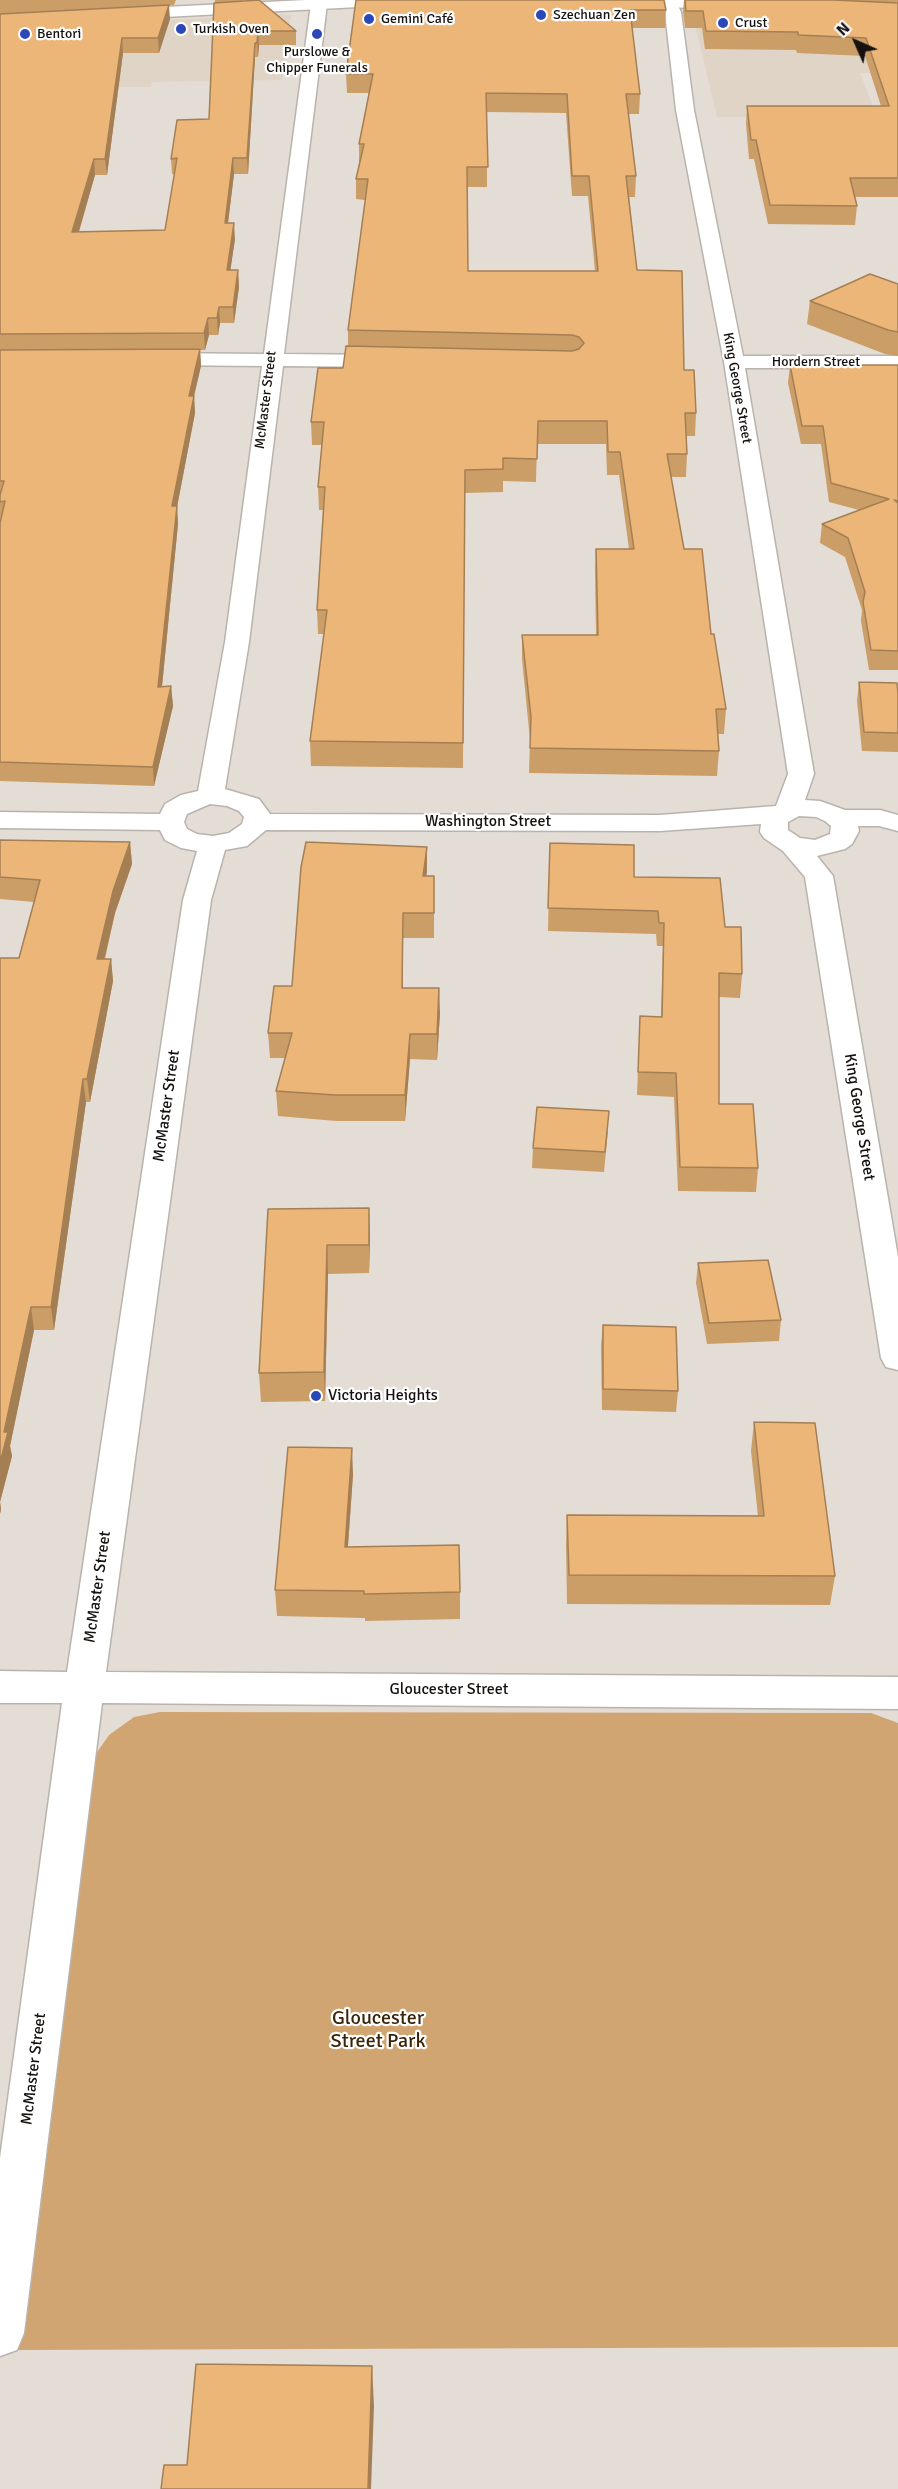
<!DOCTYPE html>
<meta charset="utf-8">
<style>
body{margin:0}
#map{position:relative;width:898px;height:2489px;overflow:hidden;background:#e4ddd6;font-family:Signika,sans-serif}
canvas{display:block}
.north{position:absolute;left:826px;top:12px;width:60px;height:60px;-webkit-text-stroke:4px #fff;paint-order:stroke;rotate:315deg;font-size:16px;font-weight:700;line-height:24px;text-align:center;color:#14110f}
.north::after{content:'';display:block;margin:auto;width:21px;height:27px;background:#14110f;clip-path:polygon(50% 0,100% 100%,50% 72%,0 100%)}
</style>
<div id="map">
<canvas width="898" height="2489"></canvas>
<div class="north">N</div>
</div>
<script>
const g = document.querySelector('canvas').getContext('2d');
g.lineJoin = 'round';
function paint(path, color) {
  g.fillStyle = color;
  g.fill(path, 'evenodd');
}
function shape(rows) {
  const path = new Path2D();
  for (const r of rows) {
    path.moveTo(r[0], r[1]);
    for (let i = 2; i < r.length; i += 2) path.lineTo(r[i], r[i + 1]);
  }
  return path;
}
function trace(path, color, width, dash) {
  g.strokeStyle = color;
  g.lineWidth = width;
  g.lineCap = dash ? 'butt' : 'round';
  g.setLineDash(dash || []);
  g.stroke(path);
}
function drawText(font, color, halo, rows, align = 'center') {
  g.font = font + ' Signika,sans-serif';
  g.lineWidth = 4.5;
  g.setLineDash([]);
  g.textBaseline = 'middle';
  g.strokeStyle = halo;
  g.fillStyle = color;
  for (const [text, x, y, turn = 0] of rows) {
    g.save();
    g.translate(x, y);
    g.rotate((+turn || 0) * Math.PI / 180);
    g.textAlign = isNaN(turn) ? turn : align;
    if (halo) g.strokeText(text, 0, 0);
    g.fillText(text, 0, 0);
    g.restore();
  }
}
paint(shape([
 [284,14,291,16,282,80,152,82,151,87,0,87,0,29],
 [693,16,898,20,898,73,860,73,877,116,717,117]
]), '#e0d4c6');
paint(shape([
 [160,1712,871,1713,898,1723,898,2347,16,2350,93,1758,109,1735,134,1717]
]), '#d1a572');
const street = shape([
 [316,0,325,1,327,4,284,354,390,355,397,357,400,361,397,365,390,367,283,366,249,642,225,789,259,799,270,814,660,815,776,806,788,774,724,362,676,110,665,12,661,3,663,0,675,0,681,12,694,110,743,356,898,356,898,368,745,368,814,774,805,800,820,801,845,810,880,810,898,815,898,831,879,826,858,826,859,831,852,844,845,849,817,856,833,876,898,1257,898,1370,886,1367,881,1358,805,877,783,851,764,838,760,832,761,824,660,831,266,830,247,846,225,850,211,900,106,1672,898,1677,898,1709,102,1703,24,2333,17,2350,0,2356,0,2158,62,1703,0,1703,0,1671,67,1672,183,900,197,851,181,848,165,840,160,830,0,828,0,812,160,814,165,804,181,795,198,791,225,642,262,366,156,365,149,363,146,359,149,355,156,353,264,354,311,4,316,0],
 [210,804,227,806,239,811,244,817,242,824,229,833,213,836,197,834,187,829,184,822,187,814,210,804],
 [799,816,816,817,825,821,831,826,830,834,815,840,800,838,788,830,788,822,799,816]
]);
const secondary = shape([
 [306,0,406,0,398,5,125,19,117,14,125,9,306,0],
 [589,0,730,0,735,4,727,9,597,5,589,0]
]);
trace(street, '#bab3ac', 3);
trace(secondary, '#bab3ac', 3);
paint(street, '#fff');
paint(secondary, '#fff');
paint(shape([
 [0,0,176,0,174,5,0,14],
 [215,0,244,0,244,1,215,3],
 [356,0,666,10,665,28,632,28,640,94,639,114,628,114,636,176,635,197,629,197,637,270,684,370,696,413,695,436,686,436,687,454,686,477,671,477,684,549,711,634,726,709,724,734,718,734,719,751,717,776,529,773,530,740,522,659,522,635,596,635,595,572,596,549,629,549,619,475,607,475,606,444,537,444,536,482,503,481,503,492,464,493,463,768,311,766,310,741,324,634,318,634,317,610,323,510,319,510,318,487,322,445,312,445,311,422,343,368,348,346,348,330,365,200,356,199,356,179,359,164,359,144,369,93,347,93,346,74],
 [487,112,566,113,572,196,588,196,595,271,468,271,467,187,487,187],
 [684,0,898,0,898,197,855,197,857,206,855,225,768,224,754,159,749,159,746,124,747,106,881,106,865,56,797,53,796,50,705,49,702,28,685,28,683,11],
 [214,3,296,31,296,45,259,45,258,57,255,57,248,174,234,174,228,223,235,239,230,270,238,270,239,287,234,323,220,323,218,335,209,335,205,350,200,350,201,366,194,396,195,413,177,507,178,524,162,687,171,686,173,706,154,786,0,781,0,523,1,520,0,516,0,14,170,19,159,53,123,53,107,175,95,175,79,232,165,230,174,174,172,174,171,159,209,119],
 [898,284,898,356,885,354,807,324,810,301],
 [790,365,898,365,898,670,869,670,861,621,862,610,845,557,820,543,822,524,859,510,829,502,821,444,801,444,788,383],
 [859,682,898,693,898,752,862,751,857,701],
 [0,840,130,842,132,864,115,913,105,959,111,959,113,981,90,1102,86,1102,54,1330,34,1330,10,1446,12,1456,0,1502,1,1509,0,1514,0,958,19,958,34,902,0,899],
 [550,843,634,877,725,927,742,974,740,998,719,997,719,1104,758,1168,756,1192,678,1191,674,1097,637,1095,640,1016,661,1017,663,946,657,946,656,934,548,931],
 [427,871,426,876,434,876,434,938,403,938,403,988,440,1013,437,1060,410,1059,405,1121,336,1121,278,1116,276,1091,285,1058,270,1058,268,1033,292,986],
 [608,1131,604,1172,532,1168,533,1148],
 [268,1209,370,1236,369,1273,328,1274,325,1401,261,1402,259,1373],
 [698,1263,781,1320,779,1341,707,1344,696,1283],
 [603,1325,678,1391,676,1412,602,1410,601,1345],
 [754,1422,835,1576,830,1605,567,1604,566,1544,567,1515,758,1516,751,1451],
 [353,1474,348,1547,460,1592,460,1619,365,1621,365,1618,277,1616,275,1590]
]), '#cb9d67');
paint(shape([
 [169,5,170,19,159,53,158,38],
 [258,31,259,45,258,57,257,43],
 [122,38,123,53,107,175,105,159],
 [255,43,255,57,248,174,247,158],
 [233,158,234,174,226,239,225,223],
 [94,159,95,175,74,248,72,232],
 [234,223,235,239,228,287,227,270],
 [238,270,239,287,234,323,233,307],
 [219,307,220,323,218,335,217,318],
 [208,318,209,335,205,350,204,333],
 [200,349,201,366,190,413,189,396],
 [194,396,195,413,177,507,178,524,160,706,158,687,172,506],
 [171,686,173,706,154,786,153,767],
 [130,842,132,864,115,913,99,981,97,959,113,891],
 [427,847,427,871,423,901,423,876],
 [403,913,403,938,402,1013,402,988],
 [111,959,113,981,90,1102,87,1079],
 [439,988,440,1013,437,1060,437,1034],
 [410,1034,410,1059,405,1121,405,1095],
 [83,1079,86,1102,54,1330,51,1307],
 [369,1208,370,1236,369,1273],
 [327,1245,328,1274,325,1401,324,1372],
 [31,1307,34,1330,10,1446,12,1456,0,1502,1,1509,0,1514,0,1463,4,1432],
 [352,1448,353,1474,346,1573,345,1547],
 [372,2366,374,2406,371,2489,368,2489]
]), '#a57f54');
const building = shape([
 [259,0,296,31,258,31,257,43,255,43,247,158,233,158,225,223,234,223,227,270,238,270,233,307,219,307,217,318,208,318,204,333,0,334,0,14,169,5,158,38,122,38,105,159,94,159,72,232,165,230,177,158,171,159,177,120,209,119,214,3,259,0],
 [356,0,664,0,666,10,630,10,640,94,626,94,636,176,626,176,637,270,682,271,684,370,694,370,696,413,685,413,687,454,667,454,684,549,702,549,711,634,714,634,726,709,716,709,719,751,530,748,531,717,522,635,598,635,596,549,634,549,620,452,608,452,607,421,538,421,537,459,503,458,503,469,465,470,463,743,310,741,327,610,317,610,325,487,318,487,324,422,311,422,318,368,343,368,346,346,572,351,579,349,584,343,579,337,572,335,348,330,368,179,356,179,364,144,359,144,373,74,346,74,356,0],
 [486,93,567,94,572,176,589,176,598,271,468,271,467,167,488,167,486,93],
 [685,0,834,0,898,3,898,178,850,178,857,206,770,205,756,140,751,140,747,106,889,106,866,38,798,35,798,32,706,31,703,11,686,11,685,0],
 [870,274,898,284,898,332,888,330,810,301,870,274],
 [200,349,189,396,194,396,172,506,177,506,158,687,171,686,153,767,0,762,0,523,5,501,0,502,0,495,4,481,0,481,0,350,200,349],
 [790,365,898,365,898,501,894,500,898,503,898,651,871,650,863,602,865,592,848,538,822,524,889,499,831,483,823,426,802,426,790,365],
 [859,682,897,683,898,693,898,733,864,732,859,682],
 [0,840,130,842,113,891,97,959,111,959,87,1079,83,1079,51,1307,31,1307,4,1432,8,1432,0,1463,0,958,19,958,40,880,0,877,0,840],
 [306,842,427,847,423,876,434,876,434,913,403,913,402,988,439,988,437,1034,410,1034,405,1095,335,1095,276,1091,292,1033,268,1033,274,986,292,986,301,867,306,842],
 [550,843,634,845,634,877,720,878,725,927,741,927,742,974,719,973,719,1104,753,1104,758,1168,680,1167,676,1073,638,1072,640,1016,662,1017,664,923,659,923,658,911,548,908,550,843],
 [537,1107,609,1111,605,1152,533,1148,537,1107],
 [369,1208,369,1245,327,1245,324,1372,259,1373,268,1209,369,1208],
 [768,1260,781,1320,709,1323,698,1263,768,1260],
 [603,1325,676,1327,678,1391,603,1389,603,1325],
 [754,1422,815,1423,835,1576,569,1575,567,1515,764,1516,754,1422],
 [288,1447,352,1448,345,1547,459,1545,460,1592,364,1594,364,1591,275,1590,288,1447],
 [196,2364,372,2366,368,2489,161,2489,164,2465,187,2465,196,2364]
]);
paint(building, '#ecb678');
trace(building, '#a57f54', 1.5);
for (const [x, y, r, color] of [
 [541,15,6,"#2b48b8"],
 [369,19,6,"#2b48b8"],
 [723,23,6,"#2b48b8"],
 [181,29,6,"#2b48b8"],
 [25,34,6,"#2b48b8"],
 [317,34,6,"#2b48b8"],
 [316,1396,6,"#2b48b8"]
]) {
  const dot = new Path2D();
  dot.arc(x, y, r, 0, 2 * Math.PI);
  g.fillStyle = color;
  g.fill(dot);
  trace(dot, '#fff', 2);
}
drawText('14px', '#14110f', '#fff', [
 ["Szechuan Zen",553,15],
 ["Gemini Café",381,19],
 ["Crust",735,23],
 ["Turkish Oven",193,29],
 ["Bentori",37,34],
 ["Purslowe &",317,52,"center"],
 ["Chipper Funerals",317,68,"center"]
], 'left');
drawText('14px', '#14110f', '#fff', [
 ["Hordern Street",816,362],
 ["King George Street",737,388,80],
 ["McMaster Street",266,400,-83]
]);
drawText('16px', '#14110f', '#fff', [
 ["Washington Street",488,822],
 ["McMaster Street",167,1106,-82],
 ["King George Street",859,1117,81],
 ["McMaster Street",98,1587,-82],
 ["Gloucester Street",449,1690],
 ["McMaster Street",34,2069,-83]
]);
drawText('16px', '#14110f', '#fff', [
 ["Victoria Heights",328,1396]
], 'left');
drawText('20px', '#3a2509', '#fff', [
 ["Gloucester",378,2019],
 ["Street Park",378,2042]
]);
</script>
